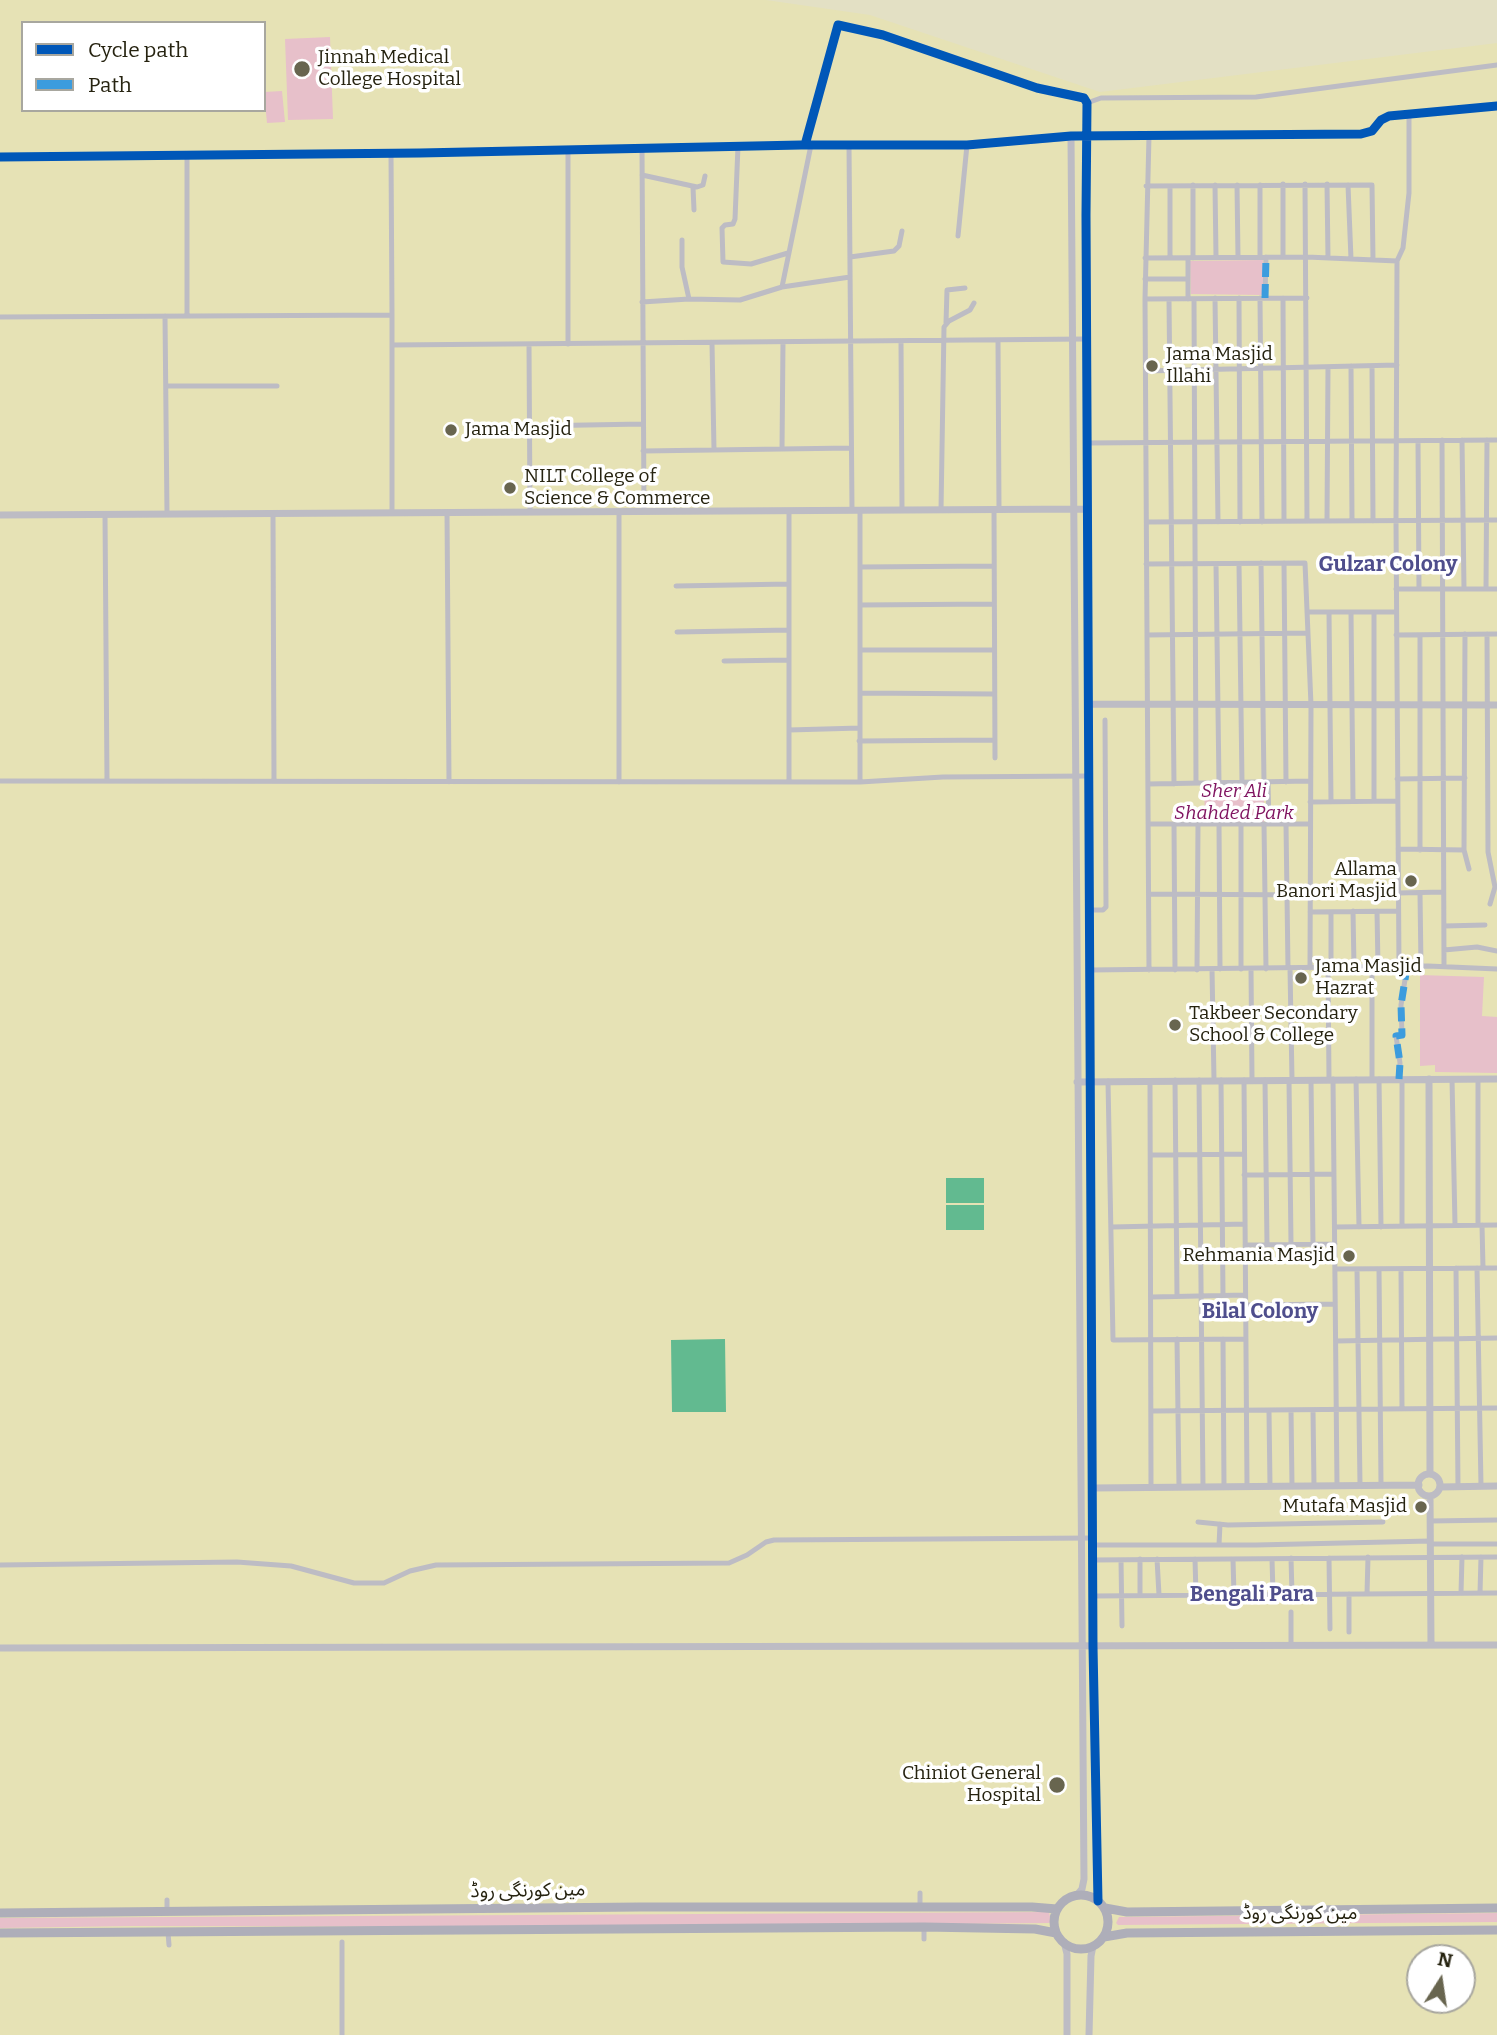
<!DOCTYPE html>
<meta charset="utf-8">
<style>
body{margin:0}
#map{position:relative;width:1497px;height:2035px;overflow:hidden;background:#e3e0c4;font-family:Bitter,serif}
canvas{display:block}
.legend{position:absolute;left:21px;top:21px;width:245px;height:91px;box-sizing:border-box;background:#fff;border:2px solid #a8a79f;margin:0;padding:9px 12px;list-style:none;font-size:21px;color:#262310}
.legend li{display:flex;align-items:center;gap:14px;height:35px}
.legend b{width:35px;border:2px solid #a8a79f}
.north{position:absolute;left:1406px;top:1944px;width:70px;height:70px;box-sizing:border-box;background:#fff;border:2px solid #a8a79f;border-radius:50%;rotate:12deg;font-size:19px;font-weight:700;line-height:28px;text-align:center;color:#262310}
.north::after{content:'';display:block;margin:auto;width:24px;height:32px;background:#68654f;clip-path:polygon(50% 0,100% 100%,50% 72%,0 100%)}
</style>
<div id="map">
<canvas width="1497" height="2035"></canvas>
<ul class="legend">
<li><b style="height:9px;background:#0057b8"></b>Cycle path</li>
<li><b style="height:9px;background:#3c9cde"></b>Path</li>
</ul>
<div class="north">N</div>
</div>
<script>
const g = document.querySelector('canvas').getContext('2d');
g.lineJoin = 'round';
function paint(path, color) {
  g.fillStyle = color;
  g.fill(path, 'evenodd');
}
function shape(rows) {
  const path = new Path2D();
  for (const r of rows) {
    if (r.length === 3) {
      path.moveTo(r[0] + r[2], r[1]);
      path.arc(r[0], r[1], r[2], 0, 2 * Math.PI);
      continue;
    }
    path.moveTo(r[0], r[1]);
    for (let i = 2; i < r.length; i += 2) path.lineTo(r[i], r[i + 1]);
  }
  return path;
}
function trace(path, color, width, dash) {
  g.strokeStyle = color;
  g.lineWidth = width;
  g.lineCap = dash ? 'butt' : 'round';
  g.setLineDash(dash || []);
  g.stroke(path);
}
function drawText(font, color, halo, rows, align = 'center') {
  g.font = font + ' Bitter,"Noto Sans Arabic",serif';
  g.lineWidth = 7;
  g.setLineDash([]);
  g.textBaseline = 'middle';
  g.strokeStyle = halo;
  g.fillStyle = color;
  for (const [text, x, y, turn = 0] of rows) {
    g.save();
    g.translate(x, y);
    g.rotate((+turn || 0) * Math.PI / 180);
    g.textAlign = isNaN(turn) ? turn : align;
    if (halo) g.strokeText(text, 0, 0);
    g.fillText(text, 0, 0);
    g.restore();
  }
}
paint(shape([
 [0,0,766,0,870,15,1100,92,1497,43,1497,2035,0,2035],
 [23,23,264,23,264,110,23,110],
 [1420,1958,1462,1958,1462,2000,1420,2000]
]), '#e6e2b5');
paint(shape([
 [330,37,333,119,288,120,285,39],
 [282,91,285,122,267,123,264,92],
 [1263,260,1263,295,1191,294,1190,261],
 [1264,782,1264,824,1205,824,1204,783],
 [1420,975,1484,977,1482,1016,1497,1017,1497,1073,1435,1072,1435,1065,1420,1066],
 [1049,1912,1051,1921,1049,1923,668,1927,133,1926,0,1928,0,1918],
 [1497,1913,1497,1922,1118,1925,1116,1923,1119,1917]
]), '#e7c0ca');
paint(shape([
 [946,1178,984,1178,984,1203,946,1203],
 [946,1205,984,1205,984,1230,946,1230],
 [725,1339,726,1412,672,1412,671,1340]
]), '#62ba90');
trace(shape([
 [1087,103,1101,98,1256,97,1497,65],
 [1149,136,1145,299,1149,970],
 [805,145,838,25,883,35,1037,88,1084,98,1087,103,1086,136,1361,134,1372,131,1381,120,1389,116,1497,106],
 [849,145,852,510],
 [738,146,735,219,733,224,725,225,722,228,723,262,751,264,788,253],
 [642,148,644,511],
 [568,150,568,344],
 [391,153,392,315],
 [187,155,187,316],
 [642,175,697,187,703,185,705,176],
 [1305,184,1307,521],
 [1327,184,1328,258],
 [1215,185,1216,257],
 [1237,185,1238,257],
 [1260,185,1260,257],
 [1348,185,1351,259],
 [1146,186,1372,185,1373,260],
 [1170,186,1170,258],
 [693,187,694,210],
 [958,236,967,145],
 [682,240,682,267,689,299],
 [850,257,894,251,899,246,902,231],
 [1283,257,1283,184],
 [1145,258,1307,257,1397,261],
 [1188,258,1188,299],
 [1193,258,1193,185],
 [1145,279,1188,279],
 [782,287,811,145],
 [1215,298,1218,522],
 [1239,298,1240,522],
 [1260,298,1262,522],
 [1265,298,1266,257],
 [1283,298,1284,521],
 [1145,299,1307,298],
 [1169,299,1174,784],
 [1194,299,1196,783],
 [642,302,689,299,740,300,782,287,850,277],
 [165,316,167,514],
 [0,317,392,315,392,345,1086,339],
 [946,323,947,290,965,288],
 [998,340,999,509],
 [901,341,902,510],
 [712,343,714,450],
 [529,344,530,512],
 [392,345,392,513],
 [1351,366,1352,521],
 [1372,366,1373,521],
 [1146,371,1397,365],
 [166,386,277,386],
 [530,426,643,424],
 [1442,440,1444,966],
 [1462,440,1464,589],
 [1418,441,1419,589],
 [1087,443,1497,440],
 [782,449,783,342],
 [643,451,851,448],
 [994,509,995,758],
 [941,510,944,327,949,321,970,310,974,303],
 [619,511,619,782],
 [447,512,449,782],
 [105,514,107,781],
 [273,514,274,781],
 [1327,521,1328,367],
 [1147,522,1497,520],
 [1261,563,1264,782],
 [1284,563,1286,782],
 [1146,564,1305,563,1311,705,1310,968],
 [1216,564,1219,783],
 [1239,564,1242,782],
 [860,567,994,566],
 [676,586,789,584],
 [1396,589,1497,589],
 [1486,589,1487,440],
 [860,605,994,604],
 [1307,612,1396,612],
 [1329,612,1331,802],
 [1351,612,1353,801],
 [1374,612,1374,801],
 [677,632,789,630],
 [1465,634,1464,850,1469,869],
 [1487,634,1488,852,1495,887,1490,904],
 [1147,635,1307,633],
 [1396,635,1497,634],
 [1420,635,1420,850],
 [860,650,994,650],
 [724,661,789,660],
 [860,693,993,694],
 [789,730,860,728],
 [859,741,995,740],
 [1397,779,1465,778],
 [0,781,860,782,943,777,1089,776],
 [789,782,789,511],
 [860,782,860,510],
 [1268,782,1269,824],
 [1148,784,1309,781],
 [1310,802,1397,801],
 [1149,824,1310,824],
 [1174,824,1175,970],
 [1219,824,1220,969],
 [1241,824,1241,969],
 [1264,824,1266,969],
 [1286,824,1288,968],
 [1398,849,1464,850],
 [1398,893,1443,892],
 [1420,893,1421,967],
 [1149,894,1310,895],
 [1091,910,1103,910,1106,907,1105,720],
 [1353,911,1354,967],
 [1377,911,1378,967],
 [1310,912,1398,911],
 [1444,926,1485,925],
 [1444,950,1477,947,1497,951],
 [1328,967,1329,1079],
 [1331,967,1331,912],
 [1399,967,1396,521,1397,261,1403,248,1409,193,1409,115],
 [1290,968,1292,1080],
 [1212,969,1214,1080],
 [1251,969,1252,1080],
 [1090,970,1428,966,1497,969],
 [1197,970,1198,824],
 [1333,1079,1337,1486],
 [1356,1079,1359,1227],
 [1372,1079,1372,966],
 [1379,1079,1381,1227],
 [1399,1079,1400,1063,1396,1036,1402,1035,1401,1005,1407,967],
 [1452,1079,1455,1225],
 [1478,1079,1478,1225],
 [1175,1080,1177,1296],
 [1199,1080,1203,1487],
 [1221,1080,1223,1295],
 [1244,1080,1247,1486],
 [1265,1080,1267,1245],
 [1289,1080,1291,1244],
 [1311,1080,1313,1244],
 [1108,1081,1113,1340,1246,1339],
 [1150,1081,1151,1487],
 [1151,1155,1244,1154],
 [1244,1175,1334,1174],
 [1482,1225,1483,1268],
 [1402,1226,1402,1079],
 [1112,1227,1245,1224],
 [1335,1227,1497,1225],
 [1245,1245,1335,1244],
 [1456,1268,1458,1487],
 [1477,1268,1481,1486],
 [1335,1269,1497,1268],
 [1357,1269,1360,1485],
 [1379,1269,1381,1485],
 [1401,1269,1402,1409],
 [1152,1297,1245,1295],
 [1245,1305,1335,1304],
 [1177,1339,1179,1487],
 [1223,1339,1224,1487],
 [1336,1341,1497,1338],
 [1291,1410,1292,1486],
 [1313,1410,1314,1486],
 [1152,1411,1497,1408],
 [1269,1411,1270,1486],
 [1430,1521,1497,1520],
 [1198,1522,1228,1525,1383,1522],
 [1430,1544,1497,1544],
 [1093,1545,1256,1545,1430,1541],
 [1219,1545,1220,1524],
 [1291,1558,1292,1594],
 [1329,1558,1330,1629],
 [1140,1559,1140,1595],
 [1157,1559,1159,1595],
 [1195,1559,1196,1595],
 [1233,1559,1234,1595],
 [1272,1559,1273,1594],
 [1093,1560,1497,1557],
 [1121,1560,1122,1626],
 [0,1565,237,1562,291,1566,354,1583,384,1583,410,1571,436,1565,729,1563,747,1555,766,1542,774,1540,1093,1538],
 [1461,1593,1462,1557],
 [1480,1593,1481,1557],
 [1349,1594,1349,1632],
 [1367,1594,1368,1557],
 [1093,1596,1497,1593],
 [1291,1612,1291,1645],
 [920,1893,920,1907],
 [167,1900,167,1912],
 [924,1927,924,1939],
 [168,1932,169,1945],
 [342,2035,342,1942]
]), '#bdbcc4', 5);
trace(shape([
 [1071,136,1084,1879,1082,1889,1077,1895],
 [0,157,420,153,801,145,967,145,1086,136,1093,1647,1098,1901],
 [0,515,1087,509],
 [1088,704,1497,705],
 [1429,1079,1430,1474],
 [1077,1082,1497,1079],
 [1429,1485,11],
 [1440,1487,1497,1486],
 [1092,1488,1419,1485],
 [1430,1496,1431,1645],
 [0,1648,1497,1645],
 [1064,1942,1067,1954,1067,2035],
 [1089,2035,1091,1956,1093,1946]
]), '#bdbcc4', 7);
trace(shape([
 [1081,1922,27],
 [1105,1908,1127,1912,1497,1908],
 [0,1913,640,1907,1032,1907,1057,1909],
 [0,1933,924,1927,1035,1929,1056,1933],
 [1104,1937,1127,1933,1497,1930]
]), '#aeaeb9', 9);
trace(shape([
 [1265,298,1266,257],
 [1399,1079,1400,1063,1396,1036,1402,1035,1401,1005,1407,967]
]), '#3c9cde', 7, [14, 7]);
trace(shape([
 [805,145,838,25,883,35,1037,88,1084,98,1087,103,1086,215,1093,1647,1098,1901],
 [0,157,420,153,801,145,967,145,1071,136,1361,134,1372,131,1381,120,1389,116,1497,106]
]), '#0057b8', 9);
for (const [x, y, r, color] of [
 [302,69,9,"#68654f"],
 [1152,366,7,"#68654f"],
 [451,430,7,"#68654f"],
 [510,488,7,"#68654f"],
 [1411,881,7,"#68654f"],
 [1301,978,7,"#68654f"],
 [1175,1025,7,"#68654f"],
 [1349,1256,7,"#68654f"],
 [1421,1507,7,"#68654f"],
 [1057,1785,9,"#68654f"]
]) {
  const dot = new Path2D();
  dot.arc(x, y, r, 0, 2 * Math.PI);
  g.fillStyle = color;
  g.fill(dot);
  trace(dot, '#fff', 2.5);
}
drawText('19px', '#262310', '#fff', [
 ["Jinnah Medical",318,58],
 ["College Hospital",318,80],
 ["Jama Masjid",1166,355],
 ["Illahi",1166,377],
 ["Jama Masjid",465,430],
 ["NILT College of",524,477],
 ["Science & Commerce",524,499],
 ["Allama",1397,870,"right"],
 ["Banori Masjid",1397,892,"right"],
 ["Jama Masjid",1315,967],
 ["Hazrat",1315,989],
 ["Takbeer Secondary",1189,1014],
 ["School & College",1189,1036],
 ["Rehmania Masjid",1335,1256,"right"],
 ["Mutafa Masjid",1407,1507,"right"],
 ["Chiniot General",1041,1774,"right"],
 ["Hospital",1041,1796,"right"]
], 'left');
drawText('italic 19px', '#801561', '#fff', [
 ["Sher Ali",1234,792],
 ["Shahded Park",1234,814]
]);
drawText('19px', '#262310', '#fff', [
 ["مین کورنگی روڈ",528,1891,-1],
 ["مین کورنگی روڈ",1300,1914]
]);
drawText('bold 21px', '#4f4e8c', '#fff', [
 ["Gulzar Colony",1388,565],
 ["Bilal Colony",1260,1312],
 ["Bengali Para",1252,1595]
]);
</script>
